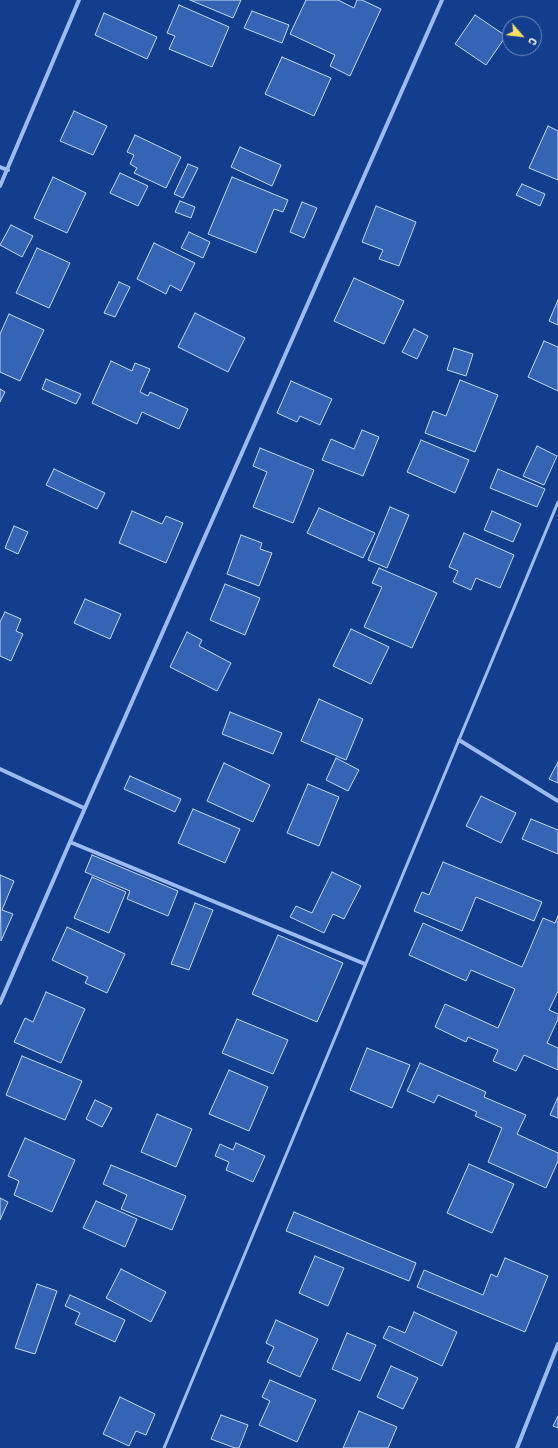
<!DOCTYPE html>
<meta charset="utf-8">
<style>
body{margin:0}
#map{position:relative;width:558px;height:1448px;overflow:hidden;background:#133e8d;font-family:"Roboto Condensed",sans-serif}
canvas{display:block}
.north{position:absolute;left:502px;top:16px;width:40px;height:40px;box-sizing:border-box;background:#133e8d;border:1px solid #718bbb;border-radius:50%;rotate:118deg;font-size:11px;font-weight:700;line-height:16px;text-align:center;color:#fff}
.north::after{content:'';display:block;margin:auto;width:14px;height:18px;background:#ffdd5b;clip-path:polygon(50% 0,100% 100%,50% 72%,0 100%)}
</style>
<div id="map">
<canvas width="558" height="1448"></canvas>
<div class="north">С</div>
</div>
<script>
const g = document.querySelector('canvas').getContext('2d');
g.lineJoin = 'round';
function paint(path, color) {
  g.fillStyle = color;
  g.fill(path, 'evenodd');
}
function shape(rows) {
  const path = new Path2D();
  for (const r of rows) {
    path.moveTo(r[0], r[1]);
    for (let i = 2; i < r.length; i += 2) path.lineTo(r[i], r[i + 1]);
  }
  return path;
}
function trace(path, color, width, dash) {
  g.strokeStyle = color;
  g.lineWidth = width;
  g.lineCap = dash ? 'butt' : 'round';
  g.setLineDash(dash || []);
  g.stroke(path);
}
const building = shape([
 [190,0,241,0,233,18,190,0],
 [306,0,338,0,354,8,357,0,362,0,381,9,350,76,330,66,335,55,290,34,306,0],
 [179,5,229,27,212,67,169,49,175,36,167,33,179,5],
 [252,11,289,25,282,43,244,28,252,11],
 [104,13,157,37,147,59,95,35,104,13],
 [475,15,506,36,486,65,455,44,475,15],
 [282,57,331,78,314,116,265,94,282,57],
 [74,111,107,126,93,155,60,141,74,111],
 [548,126,558,131,558,180,529,168,548,126],
 [135,135,181,157,166,188,134,173,137,168,130,164,134,155,127,152,135,135],
 [240,147,281,165,272,186,231,167,240,147],
 [188,164,198,168,183,198,174,194,188,164],
 [120,173,148,186,138,206,110,193,120,173],
 [53,177,86,193,67,233,34,218,53,177],
 [232,177,288,200,283,212,274,209,256,253,208,234,232,177],
 [522,184,545,194,540,206,516,195,522,184],
 [180,201,195,207,191,218,175,212,180,201],
 [302,202,317,208,304,238,290,232,302,202],
 [376,206,416,222,399,266,379,259,383,250,362,242,376,206],
 [11,225,33,236,22,257,0,245,11,225],
 [189,232,210,242,203,258,181,248,189,232],
 [154,243,195,263,181,291,170,285,166,294,137,279,154,243],
 [37,248,70,263,49,308,16,293,37,248],
 [354,278,404,301,384,344,334,321,354,278],
 [119,282,130,287,115,317,104,313,119,282],
 [558,300,558,325,549,321,558,300],
 [195,313,245,338,228,372,178,347,195,313],
 [9,314,44,330,20,381,0,372,0,334,9,314],
 [414,329,428,336,417,359,402,352,414,329],
 [544,341,558,347,558,391,528,377,544,341],
 [454,348,473,354,466,376,447,370,454,348],
 [111,361,132,371,135,363,150,369,140,392,148,396,150,392,188,409,179,429,142,412,137,424,92,403,111,361],
 [46,379,81,394,76,404,42,389,46,379],
 [460,380,498,395,475,452,425,433,433,411,446,416,460,380],
 [291,381,332,399,320,425,300,416,297,422,277,413,291,381],
 [0,389,5,392,0,402,0,389],
 [362,430,379,437,363,476,322,460,331,439,354,449,362,430],
 [421,440,469,460,455,493,407,472,421,440],
 [537,446,557,456,544,485,523,476,537,446],
 [260,448,314,470,293,523,253,507,267,472,253,466,260,448],
 [54,469,105,493,97,509,46,485,54,469],
 [498,469,545,489,537,507,490,488,498,469],
 [390,507,409,515,387,568,368,560,390,507],
 [319,508,375,533,363,558,307,533,319,508],
 [132,511,162,524,166,516,183,523,166,563,119,543,132,511],
 [492,511,521,524,513,542,484,530,492,511],
 [14,526,28,532,18,554,5,548,14,526],
 [464,533,514,555,500,588,476,578,471,590,453,582,458,571,449,567,464,533],
 [241,535,262,543,260,549,272,553,259,586,227,574,241,535],
 [379,568,437,593,412,648,364,627,382,587,372,583,379,568],
 [225,584,260,598,245,635,210,620,225,584],
 [85,599,121,614,110,639,74,623,85,599],
 [5,612,21,619,16,631,23,634,11,661,0,656,0,622,5,612],
 [351,629,389,647,371,684,333,666,351,629],
 [187,632,202,640,199,646,231,663,217,691,170,667,187,632],
 [319,699,363,719,346,760,301,741,319,699],
 [230,712,282,733,273,754,222,734,230,712],
 [336,758,359,770,348,791,326,780,336,758],
 [558,762,558,783,549,779,558,762],
 [224,763,270,785,253,822,207,801,224,763],
 [130,776,181,799,175,812,124,789,130,776],
 [308,784,339,797,319,846,287,833,308,784],
 [481,796,516,813,501,843,466,826,481,796],
 [193,809,240,829,225,863,178,843,193,809],
 [531,819,558,830,558,854,522,839,531,819],
 [92,855,178,891,168,916,127,899,130,891,85,872,92,855],
 [443,862,542,902,534,921,476,897,462,931,414,911,422,892,429,895,443,862],
 [332,872,361,886,344,919,333,914,324,933,290,917,296,906,312,913,332,872],
 [0,875,14,881,2,910,13,914,1,941,0,875],
 [92,877,126,892,109,933,74,918,92,877],
 [195,903,213,910,189,970,171,964,195,903],
 [558,916,558,991,549,1010,558,1014,558,1019,547,1043,558,1048,558,1070,524,1055,516,1071,493,1061,498,1050,468,1037,466,1042,435,1027,445,1004,498,1028,515,989,471,970,466,981,409,955,423,923,522,967,543,918,555,923,558,916],
 [67,927,125,954,107,993,85,983,88,977,52,960,67,927],
 [278,935,343,963,317,1022,252,994,278,935],
 [46,992,85,1009,61,1063,14,1042,25,1018,33,1022,46,992],
 [237,1019,288,1040,273,1074,222,1053,237,1019],
 [367,1048,410,1065,392,1108,350,1090,367,1048],
 [22,1056,82,1081,65,1120,6,1095,22,1056],
 [420,1063,486,1092,484,1097,526,1115,517,1134,558,1153,558,1161,546,1188,488,1162,502,1128,475,1116,477,1112,438,1095,434,1103,407,1091,420,1063],
 [229,1070,268,1087,249,1131,209,1114,229,1070],
 [558,1097,558,1118,550,1115,558,1097],
 [95,1100,112,1108,102,1127,86,1119,95,1100],
 [157,1114,192,1129,176,1167,141,1152,157,1114],
 [25,1138,75,1160,52,1212,14,1195,19,1181,8,1176,25,1138],
 [236,1143,265,1156,253,1182,226,1170,229,1162,215,1156,220,1144,233,1150,236,1143],
 [469,1164,514,1184,492,1233,447,1213,469,1164],
 [111,1165,186,1196,172,1230,121,1209,127,1195,103,1184,111,1165],
 [0,1198,8,1202,0,1220,0,1198],
 [96,1201,137,1219,125,1247,83,1228,96,1201],
 [294,1212,416,1263,409,1281,286,1231,294,1212],
 [315,1256,344,1268,328,1306,299,1293,315,1256],
 [505,1258,548,1276,525,1332,417,1287,424,1270,483,1295,491,1274,497,1277,505,1258],
 [121,1269,166,1292,151,1322,106,1298,121,1269],
 [37,1284,57,1291,35,1354,15,1348,37,1284],
 [70,1295,125,1320,115,1342,75,1324,80,1313,65,1306,70,1295],
 [414,1312,457,1332,442,1366,383,1338,389,1326,405,1333,414,1312],
 [276,1320,318,1339,300,1377,267,1362,274,1347,266,1343,276,1320],
 [347,1333,376,1345,360,1381,332,1369,347,1333],
 [391,1366,418,1378,403,1409,377,1397,391,1366],
 [270,1380,316,1400,297,1442,259,1425,270,1401,262,1397,270,1380],
 [120,1397,155,1414,146,1435,136,1431,129,1446,103,1434,120,1397],
 [359,1411,397,1427,388,1448,343,1448,359,1411],
 [221,1415,248,1425,239,1448,235,1448,211,1439,221,1415],
 [558,1416,558,1428,553,1426,558,1416]
]);
paint(building, '#3664b4');
trace(building, '#c2d8fc', 1);
trace(shape([
 [164,1448,558,502]
]), '#9bbbf1', 3);
trace(shape([
 [0,167,8,170],
 [0,186,79,0],
 [459,740,558,801],
 [0,769,84,808],
 [70,842,365,964],
 [0,1003,70,842,442,0],
 [517,1448,558,1344]
]), '#9bbbf1', 4);
</script>
